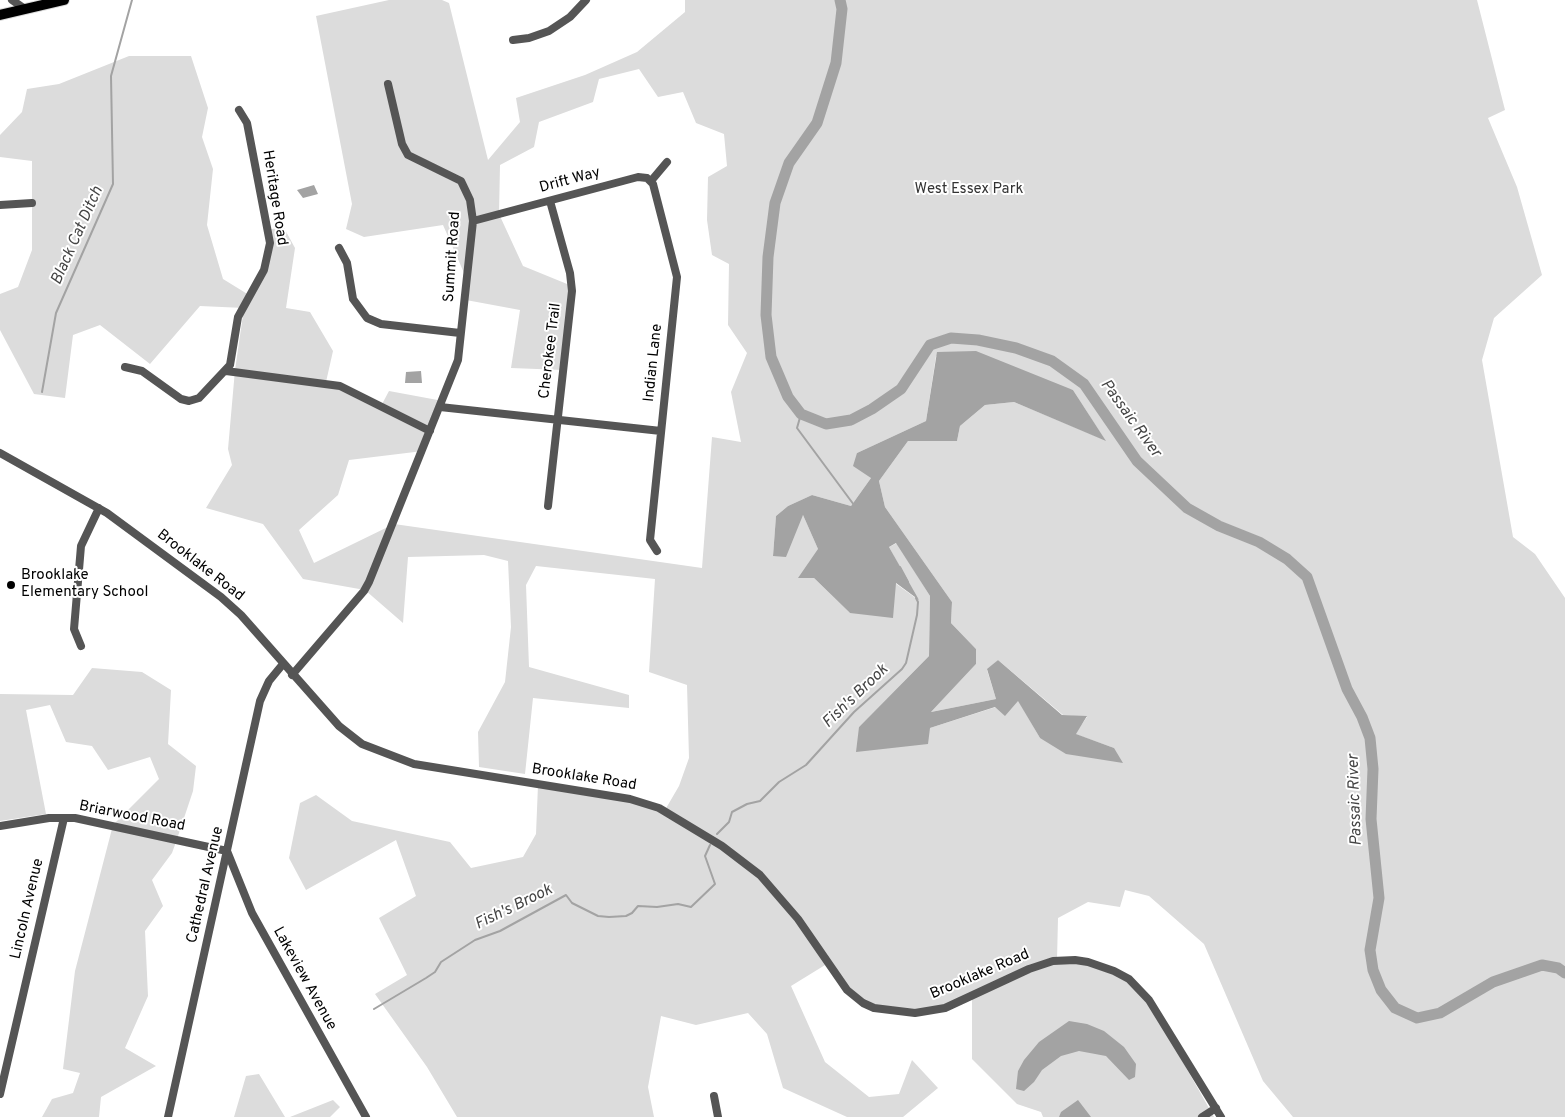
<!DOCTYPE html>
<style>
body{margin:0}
canvas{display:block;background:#fff}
</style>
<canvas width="1565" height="1117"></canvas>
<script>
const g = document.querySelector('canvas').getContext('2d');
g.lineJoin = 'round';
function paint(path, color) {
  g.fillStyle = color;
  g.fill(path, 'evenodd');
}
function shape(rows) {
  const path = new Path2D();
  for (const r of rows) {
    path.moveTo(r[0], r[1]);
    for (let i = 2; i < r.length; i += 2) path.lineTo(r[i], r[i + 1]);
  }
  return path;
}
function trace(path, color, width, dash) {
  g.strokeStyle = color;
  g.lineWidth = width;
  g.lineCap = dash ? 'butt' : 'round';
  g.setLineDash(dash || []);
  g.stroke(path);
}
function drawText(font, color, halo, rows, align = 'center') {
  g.font = font + ' Overpass,sans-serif';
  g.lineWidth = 4;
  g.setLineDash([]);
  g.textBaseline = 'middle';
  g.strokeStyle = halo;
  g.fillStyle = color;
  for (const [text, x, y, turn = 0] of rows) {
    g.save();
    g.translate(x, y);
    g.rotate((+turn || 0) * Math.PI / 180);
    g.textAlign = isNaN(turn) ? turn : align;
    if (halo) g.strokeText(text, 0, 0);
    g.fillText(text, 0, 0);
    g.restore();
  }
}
paint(shape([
 [389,0,442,0,449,3,488,160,520,122,516,98,585,75,637,52,685,12,685,0,1477,0,1505,110,1488,118,1517,187,1542,275,1494,318,1482,360,1513,537,1535,554,1565,598,1565,1117,1293,1117,1263,1081,1204,944,1149,896,1125,890,1120,907,1088,902,1058,918,1057,960,1110,968,1145,995,1214,1117,1043,1117,1041,1112,1017,1104,972,1059,972,997,922,1013,879,1009,857,998,830,962,791,986,825,1062,869,1097,899,1094,912,1060,938,1088,903,1117,847,1117,783,1088,767,1034,748,1013,696,1025,661,1016,648,1087,654,1117,457,1117,427,1067,375,994,407,975,379,918,416,896,396,840,306,890,289,858,300,803,316,795,352,821,450,842,471,868,523,857,536,834,538,785,630,798,665,810,679,786,689,758,687,685,649,672,655,579,536,566,526,585,529,667,629,695,629,708,533,698,525,774,479,767,478,732,505,682,511,627,508,561,484,555,408,557,403,623,365,590,303,579,263,524,206,508,232,465,228,449,235,370,244,308,200,306,150,364,100,325,73,335,65,398,34,394,0,330,0,294,18,287,32,250,32,161,0,157,0,135,22,112,27,89,59,84,129,56,191,56,208,108,202,137,213,169,207,225,223,279,249,295,269,258,269,230,283,226,295,248,286,308,310,312,333,351,326,382,381,406,389,391,443,401,423,451,349,460,338,495,299,530,314,563,394,524,702,568,712,437,741,442,731,392,747,353,728,325,729,264,712,255,707,220,708,177,727,166,724,134,696,123,683,92,658,97,639,69,599,79,593,102,539,122,534,147,500,165,499,214,523,266,572,286,563,370,511,368,520,310,466,300,468,282,443,225,364,237,346,229,352,204,316,16],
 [936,356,1073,390,1105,440,1014,402,985,405,960,426,957,441,908,441,879,481,885,507,952,602,951,623,976,649,976,664,931,712,996,699,987,670,998,660,1063,715,1087,717,1075,734,1114,748,1040,738,1018,700,930,728,859,727,929,656,930,596,897,543,889,547,917,599,895,583,850,613,814,578,818,549,803,515,773,556,776,516,788,506,812,495,851,506,871,478,857,453,926,421],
 [92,668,142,672,171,690,168,744,196,766,193,791,176,842,172,853,152,880,163,906,145,931,148,996,125,1048,156,1066,101,1097,99,1117,42,1117,52,1099,73,1093,80,1073,63,1069,75,971,113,825,159,779,150,757,108,770,92,746,66,742,50,705,26,710,46,814,0,821,0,694,73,695],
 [259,1074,285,1117,234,1117,246,1076],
 [333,1100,340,1107,330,1117,290,1117]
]), '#dcdcdc');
paint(shape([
 [314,185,318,194,303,198,297,190],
 [976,351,1073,390,1106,441,1014,402,985,405,960,426,957,441,908,441,879,481,885,507,952,602,951,623,976,649,976,664,931,712,996,699,987,669,998,660,1062,715,1087,716,1076,734,1114,748,1123,763,1066,754,1040,738,1018,701,1005,716,995,707,930,728,928,744,856,752,859,727,929,656,930,596,896,543,889,547,919,600,896,583,893,618,850,613,814,578,798,578,818,549,803,515,786,557,773,556,776,516,788,506,812,495,851,506,871,478,853,466,857,453,926,421,937,352],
 [421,371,422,383,405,383,406,372],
 [1069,1021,1087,1024,1104,1031,1124,1047,1136,1064,1135,1077,1129,1080,1106,1056,1079,1051,1061,1056,1042,1070,1034,1082,1024,1091,1016,1089,1018,1071,1024,1060,1039,1042],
 [1078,1100,1091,1117,1059,1117,1061,1112]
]), '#a3a3a3');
trace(shape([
 [42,392,56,313,113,184,111,76,132,0],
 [801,414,797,428,854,505],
 [900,567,908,582],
 [717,834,729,822,732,812,747,804,760,801,779,782,806,765,854,712,902,669,906,663,917,615,918,602,916,598],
 [374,1009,426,978,435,972,441,962,475,940,500,931,566,895,572,903,598,916,609,917,626,916,632,913,638,906,657,907,678,904,691,907,715,884,705,856,710,845]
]), '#a3a3a3', 2);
trace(shape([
 [840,0,842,9,836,63,817,123,789,163,775,203,768,257,766,315,771,357,788,397,801,414,826,424,851,420,872,409,901,389,930,345,951,338,978,340,1016,348,1052,361,1084,384,1137,461,1187,508,1219,526,1259,542,1287,559,1307,577,1347,689,1362,717,1370,738,1373,769,1371,819,1379,898,1370,950,1373,970,1381,990,1395,1008,1417,1018,1440,1013,1493,982,1542,965,1558,968,1565,973]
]), '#a3a3a3', 11);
const major = shape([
 [0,15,64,0]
]);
trace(major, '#dbdbdb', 12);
trace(shape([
 [12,0,25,9],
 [513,40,529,38,549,31,570,17,586,0],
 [651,181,667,162],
 [0,205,32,203],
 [473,221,638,177,647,178,653,184,677,277,650,540,657,551],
 [339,248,347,263,353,299,367,318,381,324,460,333],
 [125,367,142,371,181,399,189,401,199,398,230,365,238,317,264,270,270,243,247,123,239,110],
 [226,371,340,386,430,431],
 [440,407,661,431],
 [0,453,107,513,221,597,241,615,339,726,362,744,414,764,630,799,659,808,722,846,760,875,798,919,847,990,863,1003,874,1008,915,1013,945,1008,1029,969,1053,961,1075,960,1088,962,1114,971,1129,979,1149,1000,1221,1117],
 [548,506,572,291,570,273,550,201],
 [81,646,74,629,81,546,99,508],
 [292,675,364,591,369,582,458,360,473,221,470,200,461,181,408,155,402,144,388,84],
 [0,826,49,818,75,818,227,851,252,913,366,1117],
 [0,1094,64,818],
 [714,1096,718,1117],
 [168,1117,260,701,269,681,283,664],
 [1202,1117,1216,1108]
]), '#555', 8);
trace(major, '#000', 10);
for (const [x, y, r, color] of [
 [11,585,5,"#000"]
]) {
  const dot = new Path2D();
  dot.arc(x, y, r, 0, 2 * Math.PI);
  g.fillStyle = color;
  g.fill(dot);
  trace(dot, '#fff', 2);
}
drawText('15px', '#000', '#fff', [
 ["Drift Way",570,181,-15],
 ["Heritage Road",274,198,81],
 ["Summit Road",453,257,-86],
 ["Cherokee Trail",551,351,-83],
 ["Indian Lane",654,363,-84],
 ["Brooklake Road",200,566,38],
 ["Brooklake Road",584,778,9],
 ["Briarwood Road",132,817,11],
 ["Cathedral Avenue",206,885,-77],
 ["Lincoln Avenue",28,909,-77],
 ["Brooklake Road",980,975,-23],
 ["Lakeview Avenue",304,979,61]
]);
drawText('15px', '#333', '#fff', [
 ["West Essex Park",969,190]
]);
drawText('15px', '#000', '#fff', [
 ["Brooklake",21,576],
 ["Elementary School",21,593]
], 'left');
drawText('italic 16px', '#444', '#fff', [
 ["Black Cat Ditch",78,236,-66],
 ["Passaic River",1130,419,54],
 ["Fish's Brook",856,697,-44],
 ["Passaic River",1356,800,-92],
 ["Fish's Brook",514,908,-26]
]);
</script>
